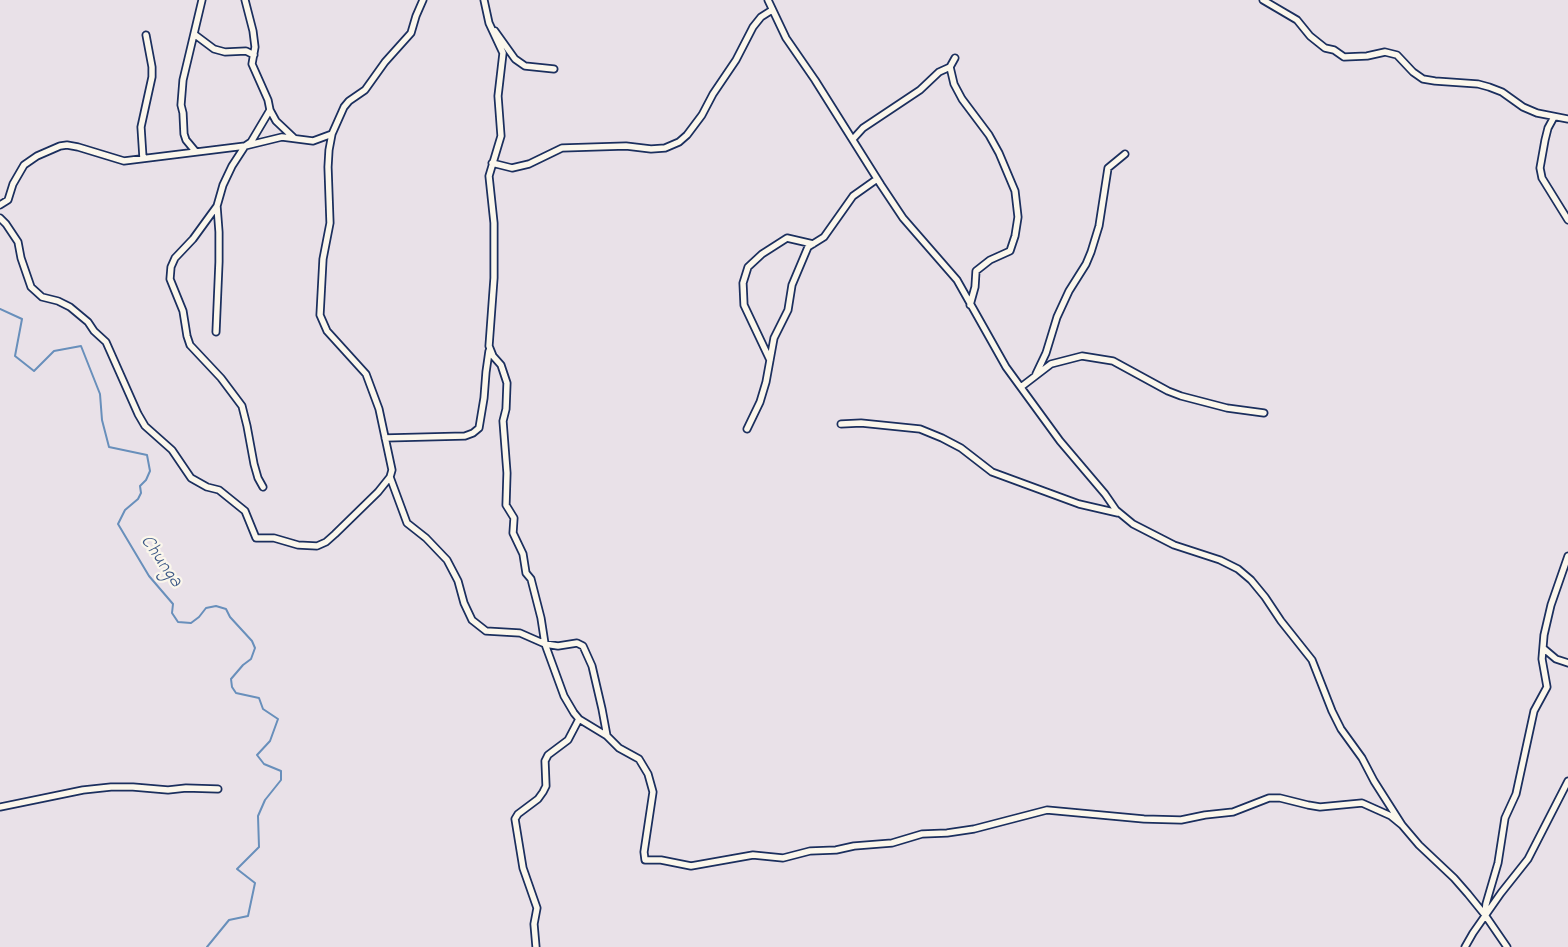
<!DOCTYPE html>
<style>
body{margin:0}
canvas{display:block;background:#e9e1e8}
</style>
<canvas width="1568" height="947"></canvas>
<script>
const g = document.querySelector('canvas').getContext('2d');
g.lineJoin = 'round';
function shape(rows) {
  const path = new Path2D();
  for (const r of rows) {
    path.moveTo(r[0], r[1]);
    for (let i = 2; i < r.length; i += 2) path.lineTo(r[i], r[i + 1]);
  }
  return path;
}
function trace(path, color, width, dash) {
  g.strokeStyle = color;
  g.lineWidth = width;
  g.lineCap = dash ? 'butt' : 'round';
  g.setLineDash(dash || []);
  g.stroke(path);
}
function drawText(font, color, halo, rows, align = 'center') {
  g.font = font + ' "Indie Flower",sans-serif';
  g.lineWidth = 4.5;
  g.setLineDash([]);
  g.textBaseline = 'middle';
  g.strokeStyle = halo;
  g.fillStyle = color;
  for (const [text, x, y, turn = 0] of rows) {
    g.save();
    g.translate(x, y);
    g.rotate((+turn || 0) * Math.PI / 180);
    g.textAlign = isNaN(turn) ? turn : align;
    if (halo) g.strokeText(text, 0, 0);
    g.fillText(text, 0, 0);
    g.restore();
  }
}
trace(shape([
 [0,309,22,319,15,356,34,371,54,351,81,346,100,394,102,420,109,447,147,455,150,471,146,480,140,486,141,493,138,499,125,510,118,524,149,576,173,604,172,613,178,622,191,623,199,617,206,608,216,606,226,609,230,617,252,641,255,648,251,659,243,665,231,679,232,687,236,693,259,698,263,709,278,719,270,741,257,755,264,764,281,771,281,780,265,800,258,816,259,847,237,869,255,883,248,916,229,920,207,947]
]), '#688fbb', 2);
const street = shape([
 [245,0,253,31,255,47,252,64,268,100,270,110,276,121,294,138],
 [484,0,489,23,503,53,498,96,501,136,489,176,494,223,494,278,489,346,493,356,501,365,507,383,506,409,503,421,507,473,506,505,514,518,513,533,523,554,526,573,531,579,541,618,545,644,558,646,577,643,583,646,592,666,602,709,607,736,619,748,639,759,648,774,653,792,644,852,645,860,661,860,691,866,753,855,783,858,810,851,836,850,854,846,892,843,922,834,947,833,974,829,1047,810,1144,819,1181,820,1205,815,1233,812,1269,798,1280,798,1308,805,1320,807,1362,803,1391,816,1402,825],
 [768,0,786,38,815,80,881,185,903,218,957,280,1006,367,1060,441,1105,494,1116,510,1133,524,1174,545,1220,560,1238,569,1251,580,1265,597,1281,621,1312,660,1332,711,1341,729,1362,758,1374,781,1402,825,1419,845,1454,878,1468,894,1485,915,1507,947],
 [1263,0,1297,20,1310,36,1325,48,1334,50,1344,57,1367,56,1385,52,1397,55,1413,72,1423,79,1435,81,1478,84,1489,87,1502,92,1523,107,1537,113,1568,119],
 [495,31,515,59,525,66,554,69],
 [194,34,214,49,225,52,246,51,254,55],
 [955,58,950,67,954,84,962,99,989,135,999,153,1015,191,1018,217,1015,236,1010,251,990,260,976,271,975,287,970,305],
 [1554,117,1548,128,1545,140,1540,168,1542,178,1568,220],
 [853,139,863,128,920,90,939,72,950,67],
 [196,152,186,140,184,134,183,113,181,105,183,80,202,0],
 [143,158,141,127,152,77,152,67,146,35],
 [492,163,512,168,529,164,562,148,626,146,651,149,665,148,679,142,687,135,702,115,713,94,736,60,753,27,761,17,772,10],
 [0,205,8,200,13,184,24,165,37,156,60,146,67,145,78,147,124,161,245,146,282,137,313,141,332,134,344,107,349,101,365,90,385,62,411,33,416,16,423,0],
 [217,206,193,239,175,258,171,267,170,279,183,311,187,336,190,345,221,378,242,406,247,426,254,464,258,478,263,487],
 [0,218,6,224,18,242,21,258,31,287,42,297,58,301,70,307,88,322,94,331,106,342,138,414,145,426,172,450,191,478,207,487,219,490,245,511,256,538,274,538,298,545,317,546,326,542,335,534,378,492,390,477,392,470,379,409,366,374,327,331,320,315,323,259,330,223,328,167,329,150,332,134],
 [216,332,219,262,219,232,217,206,223,185,232,166,245,146,251,142,270,110],
 [770,360,744,305,743,283,748,267,762,254,787,238,813,244],
 [1036,374,1046,353,1057,317,1069,291,1086,264,1091,252,1099,226,1108,168,1125,154],
 [1021,387,1051,364,1082,356,1113,361,1168,391,1181,396,1227,408,1264,413],
 [841,424,861,423,920,429,942,438,961,448,992,472,1079,504,1118,513],
 [747,429,760,402,766,382,774,338,788,310,792,285,808,247,824,237,853,196,877,179],
 [385,438,465,436,473,433,479,428,484,398,486,372,489,351],
 [390,477,407,523,426,538,447,560,458,581,464,603,472,620,486,631,520,633,545,644,564,696,574,713,579,719,607,736],
 [1543,648,1556,659,1568,663],
 [0,807,83,790,111,787,133,787,168,790,186,788,218,789],
 [1485,915,1486,904,1498,863,1505,818,1516,794,1534,711,1547,687,1542,659,1544,635,1551,605,1568,556],
 [536,947,534,924,537,908,523,868,515,819,518,814,538,799,543,792,546,786,545,761,548,755,568,740,579,719],
 [1465,947,1473,933,1501,893,1528,859,1568,781]
]);
trace(street, '#1b2f5e', 9);
trace(street, '#fbf7ec', 5.5);
drawText('italic 19px', '#3b5785', '#fbf7ec', [
 ["Chunga",160,562,55]
]);
</script>
